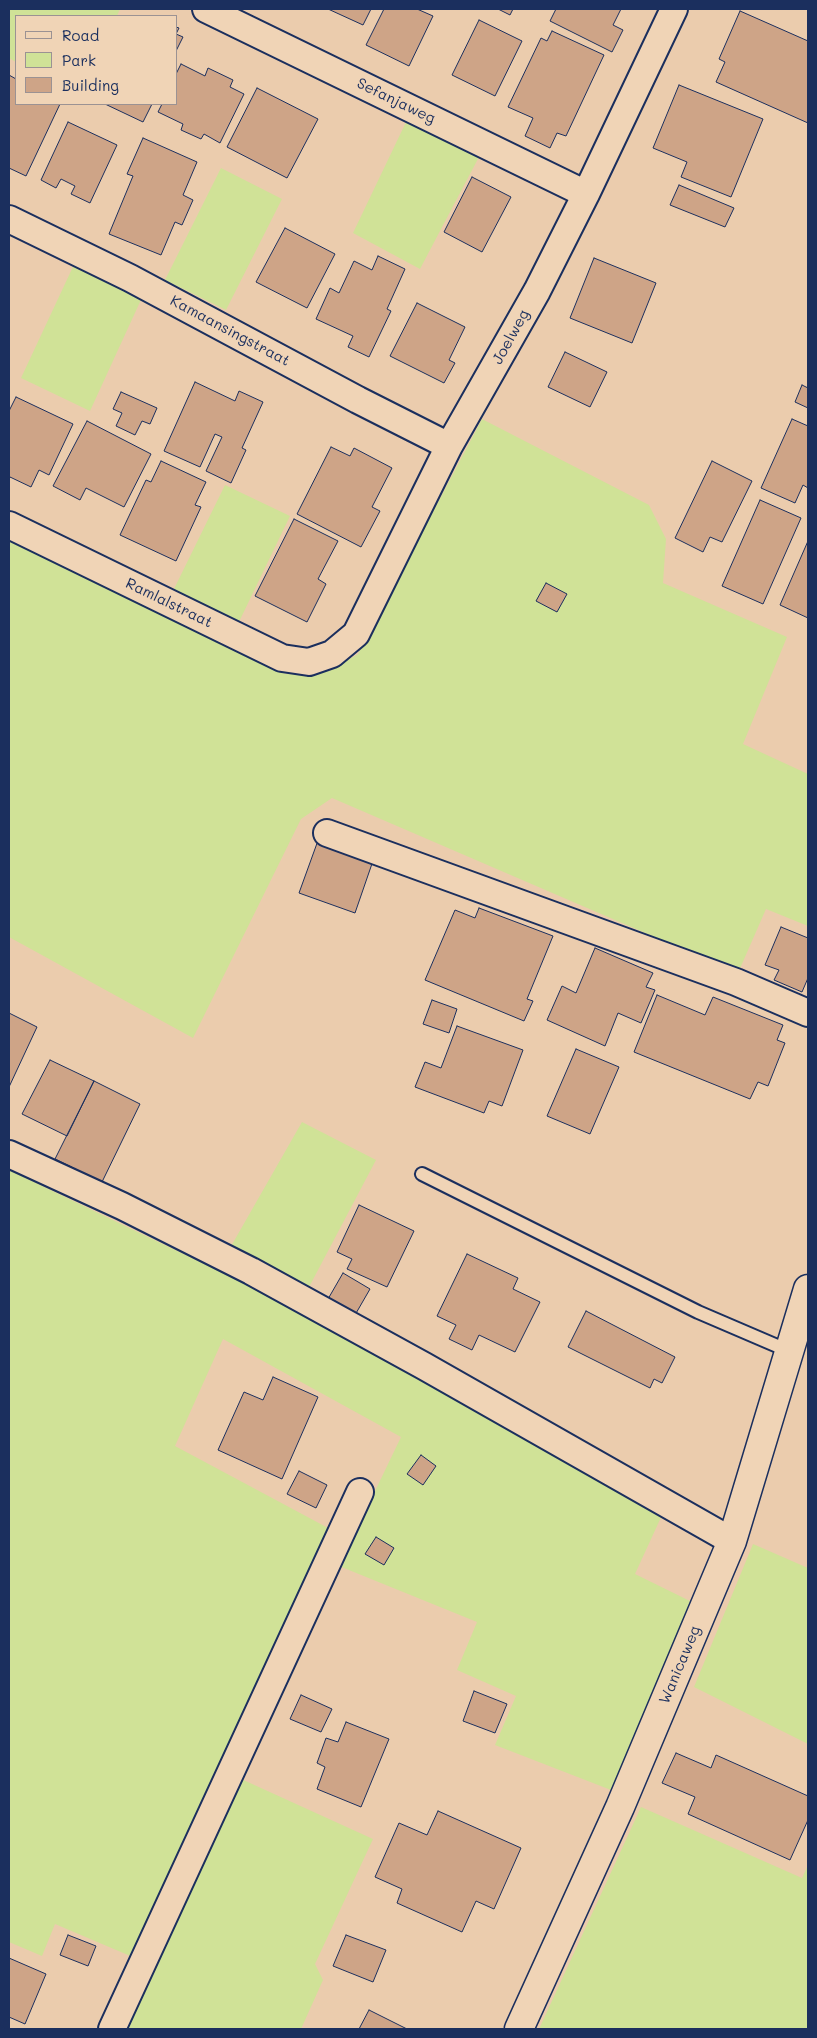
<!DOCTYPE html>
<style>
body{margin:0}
#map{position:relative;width:817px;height:2038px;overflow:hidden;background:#ebccad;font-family:Mali,sans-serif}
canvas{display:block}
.frame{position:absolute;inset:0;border:10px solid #1b2f5e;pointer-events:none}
.legend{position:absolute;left:15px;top:15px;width:162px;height:90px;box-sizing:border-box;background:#f0d4b6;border:1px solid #9b9293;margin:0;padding:6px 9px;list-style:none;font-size:15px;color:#1b2f5e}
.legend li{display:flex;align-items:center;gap:10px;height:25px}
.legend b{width:25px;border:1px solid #9b9293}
</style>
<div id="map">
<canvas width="817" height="2038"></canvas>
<div class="frame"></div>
<ul class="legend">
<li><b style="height:6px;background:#f0d4b6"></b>Road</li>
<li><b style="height:14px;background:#d0e297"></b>Park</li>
<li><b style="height:14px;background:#cea487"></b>Building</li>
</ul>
</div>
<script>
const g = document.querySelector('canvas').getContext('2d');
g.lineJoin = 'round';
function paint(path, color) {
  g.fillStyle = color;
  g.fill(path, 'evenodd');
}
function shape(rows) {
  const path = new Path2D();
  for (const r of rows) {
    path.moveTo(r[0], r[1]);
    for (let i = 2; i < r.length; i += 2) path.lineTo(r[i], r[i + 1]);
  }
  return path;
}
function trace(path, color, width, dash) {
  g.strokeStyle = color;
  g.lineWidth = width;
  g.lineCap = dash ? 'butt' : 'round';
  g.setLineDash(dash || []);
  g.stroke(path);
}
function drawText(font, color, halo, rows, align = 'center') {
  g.font = font + ' Mali,sans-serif';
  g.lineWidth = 5;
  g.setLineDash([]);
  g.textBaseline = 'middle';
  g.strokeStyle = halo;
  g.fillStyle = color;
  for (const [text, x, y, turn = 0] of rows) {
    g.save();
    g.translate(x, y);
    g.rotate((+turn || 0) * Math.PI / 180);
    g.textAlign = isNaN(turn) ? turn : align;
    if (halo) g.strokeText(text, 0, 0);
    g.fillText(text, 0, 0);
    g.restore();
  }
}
paint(shape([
 [9,9,120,9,117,16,16,16,16,62,9,58],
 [407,120,480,155,420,269,353,233],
 [221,168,282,199,226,310,165,280],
 [78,256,145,291,90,411,21,378],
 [482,419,649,505,666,539,663,583,787,637,743,744,808,774,808,926,766,909,738,973,332,798,301,819,193,1038,9,937,9,541,286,674,329,671,358,654],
 [225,485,290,516,237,626,172,593],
 [302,1122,376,1160,308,1289,230,1248],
 [9,1170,248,1285,419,1375,663,1513,635,1574,690,1601,655,1690,611,1790,495,1745,516,1696,457,1670,477,1622,339,1566,401,1437,223,1339,175,1446,330,1529,256,1683,135,1958,55,1924,42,1956,9,1942],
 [753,1544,808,1568,808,1744,694,1687],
 [239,1778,373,1839,315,1964,323,1980,301,2029,125,2029],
 [641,1807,802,1878,808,1865,808,2029,539,2029]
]), '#d0e297');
const building = shape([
 [328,9,371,9,363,25,328,9],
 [384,9,417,9,433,16,409,66,366,45,384,9],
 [498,9,513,9,510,15,498,9],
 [556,9,621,9,613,25,623,30,612,52,550,21,556,9],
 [740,11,808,41,808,123,716,82,725,62,719,59,740,11],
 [479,20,522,41,495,96,452,75,479,20],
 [176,27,179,28,176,34,183,37,176,51,176,27],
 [552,31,604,55,566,136,557,133,550,148,525,136,533,118,508,107,541,38,547,41,552,31],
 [181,64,205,76,208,68,233,80,230,87,244,94,220,143,204,134,201,139,181,130,183,124,158,112,162,104,176,104,176,74,181,64],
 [9,75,16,79,16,104,60,104,26,176,9,168,9,75],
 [679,85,763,119,731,197,681,177,687,162,653,148,679,85],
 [257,88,318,119,287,178,227,147,257,88],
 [105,104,152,104,143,122,105,104],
 [68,122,117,145,90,203,71,194,75,186,61,179,56,188,41,180,68,122],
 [143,138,197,162,183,195,193,200,182,225,175,222,161,255,109,234,133,176,127,174,143,138],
 [472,177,511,197,482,252,444,232,472,177],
 [679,185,734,208,725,227,670,205,679,185],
 [285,228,335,254,307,308,256,282,285,228],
 [378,256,405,269,387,309,391,311,369,357,348,347,353,336,316,319,330,288,339,293,354,261,372,270,378,256],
 [594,258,656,283,632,343,570,318,594,258],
 [417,303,465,327,449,360,455,363,444,383,390,356,417,303],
 [565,352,607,372,590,407,548,387,565,352],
 [195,382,235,401,239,391,263,402,242,448,246,450,231,483,206,471,222,437,215,434,200,467,164,451,195,382],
 [802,385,808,388,808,408,795,402,802,385],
 [121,392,157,408,150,424,142,421,135,435,116,426,122,413,113,409,121,392],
 [16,397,73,424,49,475,39,470,31,487,10,477,9,480,9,411,16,397],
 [792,419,808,426,808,488,803,485,795,503,761,488,792,419],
 [87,421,151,454,124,507,86,488,80,500,53,486,87,421],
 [331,447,350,456,354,448,392,468,372,507,380,511,361,547,297,514,331,447],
 [161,461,206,482,195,505,201,507,176,561,120,535,146,480,151,482,161,461],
 [712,461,752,481,722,542,710,537,703,552,675,538,712,461],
 [760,500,801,518,763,604,722,586,760,500],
 [294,519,338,541,318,579,326,584,307,622,255,596,294,519],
 [808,541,808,618,780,605,808,541],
 [546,583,567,594,557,612,536,601,546,583],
 [320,835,375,855,355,913,299,893,320,835],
 [479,908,553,936,527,999,533,1001,524,1021,425,980,455,910,475,918,479,908],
 [781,927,808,938,808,978,802,992,774,980,779,970,765,965,781,927],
 [595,948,653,973,646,987,655,990,641,1023,618,1013,605,1046,547,1020,562,986,576,993,595,948],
 [657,995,705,1015,713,997,783,1025,777,1040,785,1043,768,1086,758,1082,750,1099,634,1052,657,995],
 [432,1000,457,1009,449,1033,423,1024,432,1000],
 [9,1013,37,1027,9,1087,9,1013],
 [457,1026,523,1050,502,1106,489,1101,484,1113,415,1087,425,1062,441,1068,457,1026],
 [576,1049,619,1067,590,1134,547,1116,576,1049],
 [50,1060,94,1081,67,1136,22,1114,50,1060],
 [94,1081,140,1104,102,1182,55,1159,94,1081],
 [359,1205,414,1231,387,1287,347,1269,352,1259,337,1252,359,1205],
 [467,1254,518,1278,513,1289,540,1302,515,1352,479,1335,472,1350,449,1339,456,1325,437,1316,467,1254],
 [343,1273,370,1289,355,1315,328,1299,343,1273],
 [586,1311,675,1357,662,1383,654,1379,650,1388,568,1347,586,1311],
 [273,1377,318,1397,282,1479,218,1450,244,1392,263,1400,273,1377],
 [421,1455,436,1466,423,1485,407,1474,421,1455],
 [299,1471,327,1485,316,1508,287,1494,299,1471],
 [376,1537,394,1548,384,1565,365,1554,376,1537],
 [474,1691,507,1704,495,1733,463,1721,474,1691],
 [301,1695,332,1709,321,1732,290,1719,301,1695],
 [346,1722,389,1739,361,1807,317,1789,325,1767,317,1763,326,1738,338,1742,346,1722],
 [676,1753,711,1768,716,1755,808,1796,808,1820,790,1860,688,1814,695,1797,662,1783,676,1753],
 [438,1811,521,1848,494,1909,476,1901,462,1932,397,1903,402,1889,375,1877,399,1823,427,1835,438,1811],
 [68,1935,96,1946,88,1966,60,1955,68,1935],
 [346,1935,386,1950,373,1982,333,1966,346,1935],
 [9,1958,46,1974,25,2024,9,2017,9,1958],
 [369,2010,407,2029,359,2029,369,2010]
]);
paint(building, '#cea487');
trace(building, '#1b2f5e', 1);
const lane = shape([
 [422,1174,698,1312,789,1351]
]);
const street = shape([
 [206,9,586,194],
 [9,219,130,278,358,400,449,446],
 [9,525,282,658,309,662,332,654,356,634,449,446,537,291,586,194,674,9],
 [327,833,736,982,808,1013],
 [9,1154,122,1206,251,1271,424,1366,732,1541],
 [112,2029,360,1492]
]);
const secondary = shape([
 [519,2029,620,1807,732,1541,808,1289]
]);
trace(lane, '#1b2f5e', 16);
trace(street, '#1b2f5e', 30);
trace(secondary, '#1b2f5e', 31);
trace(lane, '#f0d4b6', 12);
trace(street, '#f0d4b6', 26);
trace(secondary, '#f0d4b6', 28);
drawText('15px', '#1b2f5e', '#f0d4b6', [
 ["Sefanjaweg",396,101,26],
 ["Kamaansingstraat",230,331,28],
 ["Joelweg",511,337,-61],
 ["Ramlalstraat",169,603,26],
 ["Wanicaweg",680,1665,-67]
]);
</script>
